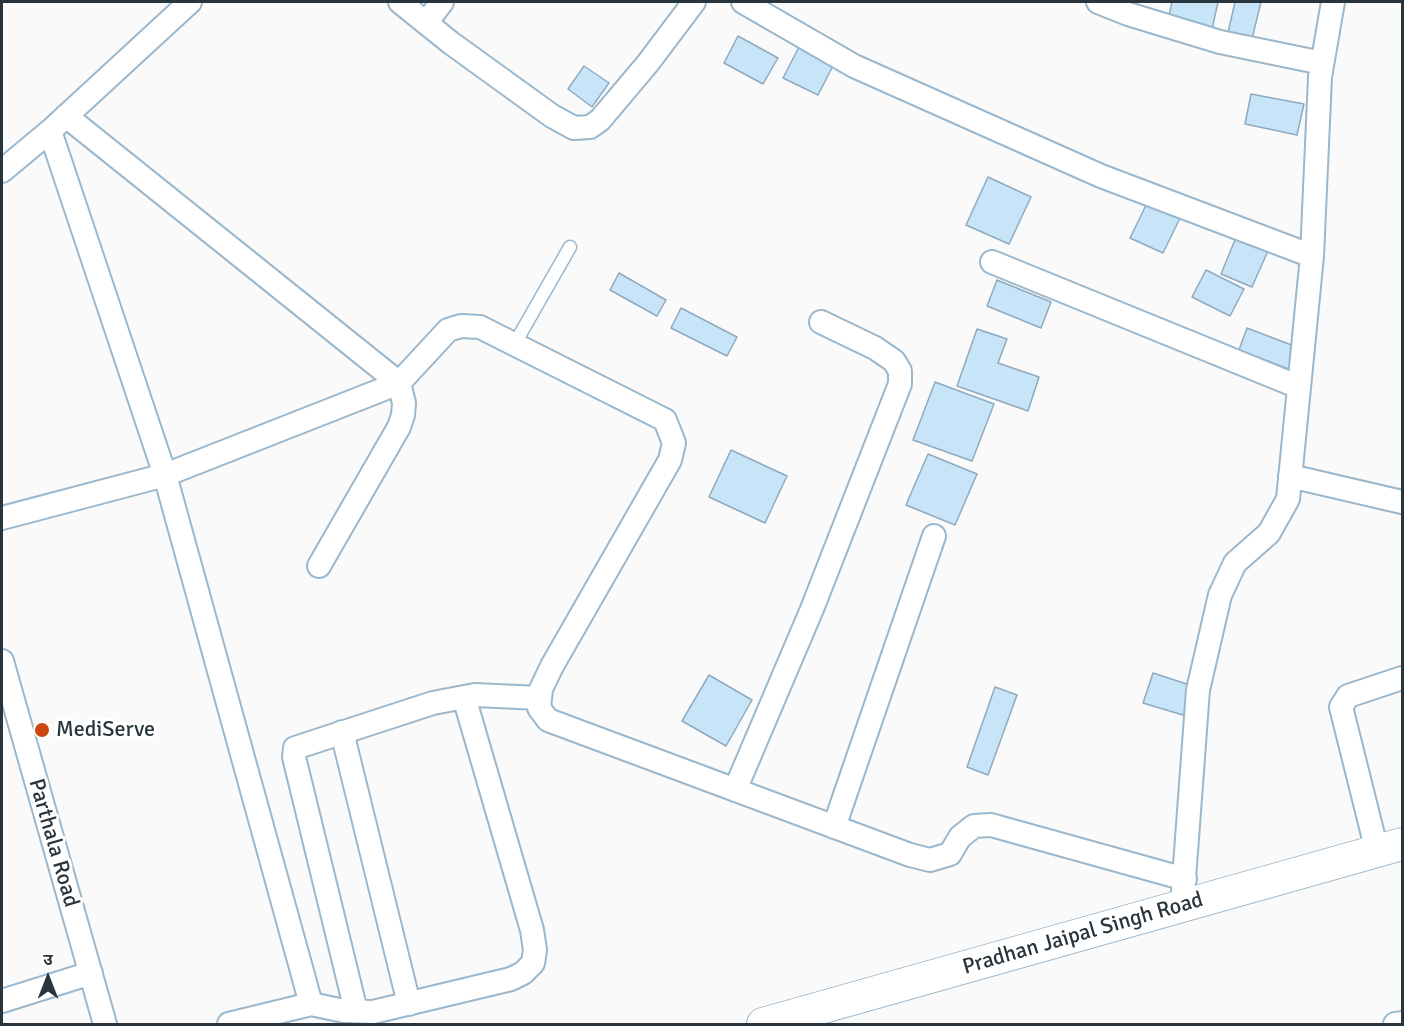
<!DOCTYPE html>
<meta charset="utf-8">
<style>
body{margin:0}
#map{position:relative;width:1404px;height:1026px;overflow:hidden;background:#fafafa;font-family:Signika,"Noto Sans Devanagari",sans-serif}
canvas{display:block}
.frame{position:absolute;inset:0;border:3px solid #29353d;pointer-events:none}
.north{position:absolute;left:18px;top:948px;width:60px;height:60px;-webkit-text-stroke:4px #fff;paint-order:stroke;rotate:0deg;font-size:16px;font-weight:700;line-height:24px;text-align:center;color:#29353d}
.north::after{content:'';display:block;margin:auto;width:21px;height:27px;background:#29353d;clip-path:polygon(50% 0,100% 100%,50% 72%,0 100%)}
</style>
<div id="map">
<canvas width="1404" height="1026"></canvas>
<div class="frame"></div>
<div class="north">उ</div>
</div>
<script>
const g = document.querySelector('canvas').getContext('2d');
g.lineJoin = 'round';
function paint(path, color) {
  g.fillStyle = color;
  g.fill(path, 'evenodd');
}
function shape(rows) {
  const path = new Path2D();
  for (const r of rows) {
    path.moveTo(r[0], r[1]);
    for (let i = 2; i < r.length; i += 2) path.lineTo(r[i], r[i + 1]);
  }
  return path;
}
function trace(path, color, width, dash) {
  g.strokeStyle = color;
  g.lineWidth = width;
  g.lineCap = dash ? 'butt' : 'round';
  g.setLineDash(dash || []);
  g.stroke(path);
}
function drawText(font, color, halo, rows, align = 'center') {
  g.font = font + ' Signika,sans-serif';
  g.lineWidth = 6;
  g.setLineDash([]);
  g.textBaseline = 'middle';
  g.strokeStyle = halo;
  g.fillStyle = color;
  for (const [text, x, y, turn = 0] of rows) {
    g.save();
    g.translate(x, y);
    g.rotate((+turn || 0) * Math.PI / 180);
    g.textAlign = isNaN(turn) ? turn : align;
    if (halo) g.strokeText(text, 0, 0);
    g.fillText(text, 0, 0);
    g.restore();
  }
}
const building = shape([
 [1172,2,1218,2,1211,34,1167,24,1172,2],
 [1235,2,1261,2,1251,43,1227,37,1235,2],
 [738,36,778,58,763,84,724,63,738,36],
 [801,43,836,60,818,95,783,78,801,43],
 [584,66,609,83,592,107,568,89,584,66],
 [1251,94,1304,104,1297,135,1245,124,1251,94],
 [988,177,1031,197,1009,244,966,225,988,177],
 [1150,197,1183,212,1163,253,1130,238,1150,197],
 [1239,230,1271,244,1252,287,1221,274,1239,230],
 [1206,270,1244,289,1230,316,1192,297,1206,270],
 [619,273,666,300,657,316,610,290,619,273],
 [997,280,1051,302,1041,328,987,306,997,280],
 [681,308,737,337,727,356,671,328,681,308],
 [1247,328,1302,349,1294,371,1239,350,1247,328],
 [977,329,1007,339,998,363,1039,377,1028,411,957,386,977,329],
 [935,382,994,404,972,461,913,440,935,382],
 [731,450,787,476,765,523,709,497,731,450],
 [928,454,977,474,955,525,906,505,928,454],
 [1153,673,1196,687,1186,716,1143,703,1153,673],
 [709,675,752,700,726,746,682,721,709,675],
 [995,687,1017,695,988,775,967,767,995,687]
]);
paint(building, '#c7e4f9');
trace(building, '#8faabf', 1.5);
const lane = shape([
 [514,345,570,247]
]);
const street = shape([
 [400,2,451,43,552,116,574,128,590,127,600,120,648,63,694,2],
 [743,2,854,66,1101,176,1312,256],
 [1098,2,1128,14,1220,42,1322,63],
 [426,23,442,2],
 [66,116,399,383,404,403,403,415,399,427,319,566],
 [50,131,165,475,311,1004,229,1024],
 [2,171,50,131,190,2],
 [992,262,1299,387],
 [1290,476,1402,502],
 [2,518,165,475,399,383,448,330,461,326,480,327,665,420,674,443,670,460,552,666,541,689,539,708,548,720,910,855,930,860,950,854,960,837,974,826,991,825,1185,879],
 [2,661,105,1024],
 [342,732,409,1004],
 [735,790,812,609,900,384,900,371,894,361,875,348,821,322],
 [834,827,934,536],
 [1377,851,1341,707,1348,696,1402,678],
 [1183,892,1198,690,1220,595,1235,563,1269,533,1288,499,1312,256,1320,77,1333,2],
 [2,1001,91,973],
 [311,1004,344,1011,373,1012,511,979,523,973,533,963,535,950,532,930,464,697],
 [356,1011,294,757,295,748,433,703,475,695,540,698],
 [1395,1024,1402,1023]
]);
const secondary = shape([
 [763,1024,1402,844]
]);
trace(lane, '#9bb7cc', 15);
trace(street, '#9bb7cc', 26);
trace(secondary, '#9bb7cc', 34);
trace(lane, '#fff', 12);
trace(street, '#fff', 22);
trace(secondary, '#fff', 32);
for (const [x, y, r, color] of [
 [42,730,8,"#cd4611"]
]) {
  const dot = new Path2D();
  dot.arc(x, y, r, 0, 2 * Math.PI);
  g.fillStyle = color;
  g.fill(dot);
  trace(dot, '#fff', 2);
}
drawText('22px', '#29353d', '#fff', [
 ["MediServe",56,730]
], 'left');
drawText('22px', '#29353d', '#fff', [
 ["Parthala Road",53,843,74],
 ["Pradhan Jaipal Singh Road",1083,934,-16]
]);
</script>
